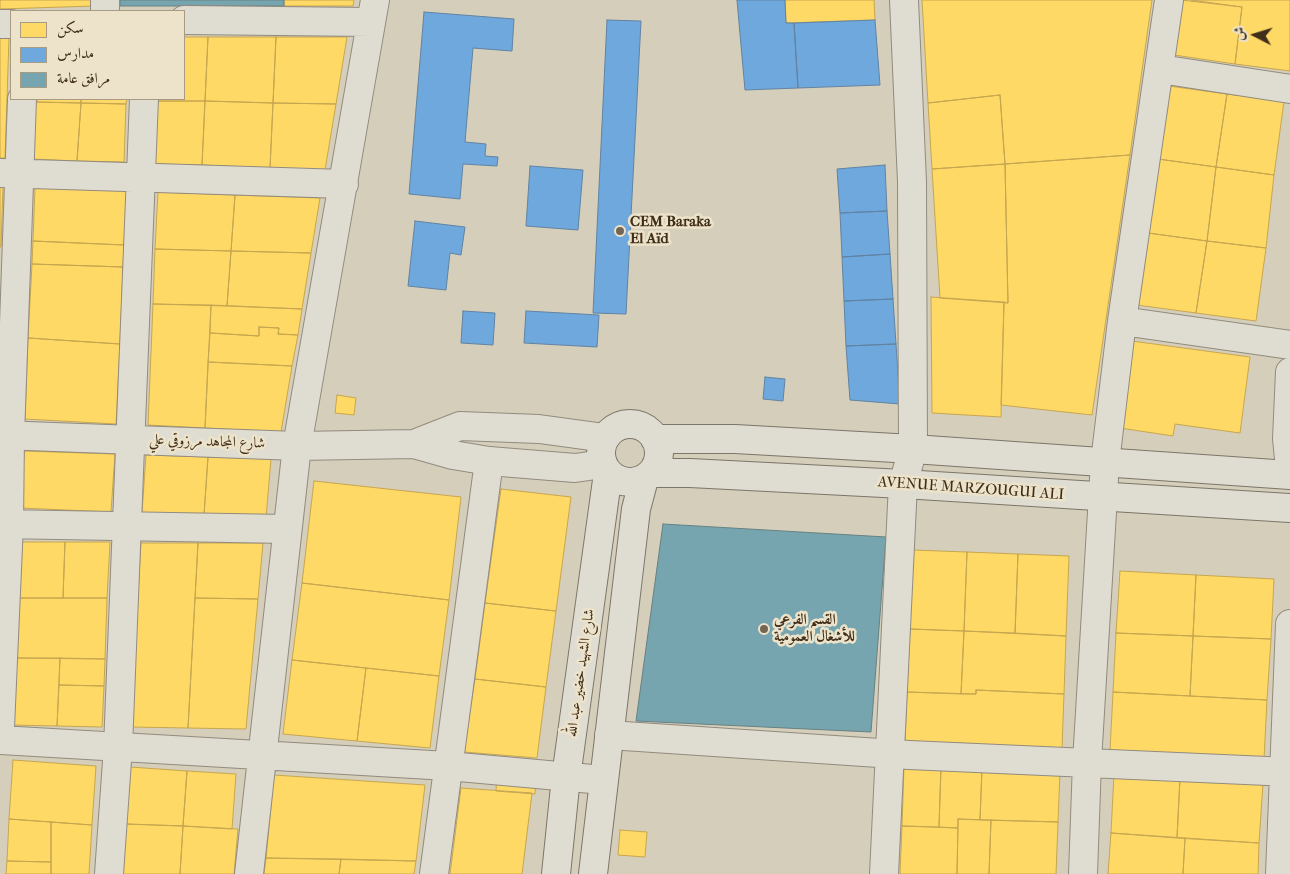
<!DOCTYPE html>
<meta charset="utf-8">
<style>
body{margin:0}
#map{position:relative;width:1290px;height:874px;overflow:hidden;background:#d5ceba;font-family:"IM FELL French Canon",Amiri,serif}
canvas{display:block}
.legend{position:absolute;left:10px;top:10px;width:175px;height:90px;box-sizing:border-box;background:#ece3ca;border:1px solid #a79b84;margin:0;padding:6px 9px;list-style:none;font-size:15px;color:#402e1a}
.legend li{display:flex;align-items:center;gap:10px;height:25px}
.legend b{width:25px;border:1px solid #a79b84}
.north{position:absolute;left:1230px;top:10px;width:50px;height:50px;-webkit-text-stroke:4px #ece3ca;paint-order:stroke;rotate:275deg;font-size:14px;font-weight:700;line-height:20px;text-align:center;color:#402e1a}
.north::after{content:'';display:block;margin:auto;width:18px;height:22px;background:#402e1a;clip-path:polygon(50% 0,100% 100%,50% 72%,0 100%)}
</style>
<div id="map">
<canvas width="1290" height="874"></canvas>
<ul class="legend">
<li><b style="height:14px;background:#ffd966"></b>سكن</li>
<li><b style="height:14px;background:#6fa8dc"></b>مدارس</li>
<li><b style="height:14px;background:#76a5af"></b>مرافق عامة</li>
</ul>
<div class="north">ش</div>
</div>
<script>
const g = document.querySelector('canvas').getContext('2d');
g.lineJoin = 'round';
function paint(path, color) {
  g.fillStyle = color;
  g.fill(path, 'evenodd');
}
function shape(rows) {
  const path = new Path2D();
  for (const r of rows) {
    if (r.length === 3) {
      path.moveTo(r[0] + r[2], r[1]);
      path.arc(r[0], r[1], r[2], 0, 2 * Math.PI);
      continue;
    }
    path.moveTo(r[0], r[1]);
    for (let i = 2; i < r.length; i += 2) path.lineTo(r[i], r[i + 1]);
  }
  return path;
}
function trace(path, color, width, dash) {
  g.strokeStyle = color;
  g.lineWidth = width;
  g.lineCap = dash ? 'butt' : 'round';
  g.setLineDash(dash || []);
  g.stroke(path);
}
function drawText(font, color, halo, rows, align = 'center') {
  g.font = font + ' "IM FELL French Canon",Amiri,serif';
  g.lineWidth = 5;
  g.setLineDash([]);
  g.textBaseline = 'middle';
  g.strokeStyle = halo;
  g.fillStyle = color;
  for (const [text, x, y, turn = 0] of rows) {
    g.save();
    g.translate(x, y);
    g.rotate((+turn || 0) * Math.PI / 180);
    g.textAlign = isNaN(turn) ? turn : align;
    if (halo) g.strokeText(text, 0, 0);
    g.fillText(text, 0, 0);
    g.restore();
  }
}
const homes = shape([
 [0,0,95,0,95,6,0,9,0,0],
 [284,0,354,0,353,6,284,6,284,0],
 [785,0,874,0,875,20,786,23,785,0],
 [922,0,1152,0,1130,155,1005,164,1000,95,928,103,922,0],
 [1181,0,1242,7,1235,64,1174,55,1181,0],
 [1191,0,1290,0,1290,71,1235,64,1242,7,1191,0],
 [184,37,208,37,205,101,157,101,157,99,184,99,184,37],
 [208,37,276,37,273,103,205,101,208,37],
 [276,37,347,37,336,104,273,103,276,37],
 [0,38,9,38,5,158,0,158,0,38],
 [1169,86,1227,94,1216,167,1158,159,1169,86],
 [1227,94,1284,101,1274,175,1216,167,1227,94],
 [1000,95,1005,164,932,169,928,103,1000,95],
 [37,99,81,99,81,103,37,102,37,99],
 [81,99,127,99,126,104,81,103,81,99],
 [157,101,205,101,202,165,155,164,157,101],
 [205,101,273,103,270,168,202,165,205,101],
 [33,102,81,103,77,161,31,159,33,102],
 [81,103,126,104,124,162,77,161,81,103],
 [273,103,336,104,325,170,270,168,273,103],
 [1130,155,1092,415,1001,405,1004,302,1008,303,1005,164,1130,155],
 [1158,159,1216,167,1207,241,1148,233,1158,159],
 [1005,164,1008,303,940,298,932,169,1005,164],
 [1216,167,1274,175,1266,248,1207,241,1216,167],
 [0,186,3,186,1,247,0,247,0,186],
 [35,187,127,191,124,245,33,241,35,187],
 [158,192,235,195,231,251,155,249,158,192],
 [235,195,320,198,311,253,231,251,235,195],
 [1148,233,1207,241,1196,313,1137,305,1148,233],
 [33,241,124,245,123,267,32,264,33,241],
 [1207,241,1266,248,1256,321,1196,313,1207,241],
 [155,249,231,251,227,306,153,304,155,249],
 [231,251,311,253,302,309,227,306,231,251],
 [32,264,123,267,120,344,28,338,32,264],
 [931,297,1004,302,1001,417,932,413,931,297],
 [153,304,211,305,205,428,148,425,153,304],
 [211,305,302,309,298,335,278,334,279,328,259,327,259,336,210,333,211,305],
 [259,327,279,328,278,334,298,335,292,366,208,362,210,333,259,336,259,327],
 [28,338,120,344,116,424,25,419,28,338],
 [1132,341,1250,357,1240,433,1175,424,1173,436,1120,428,1132,341],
 [208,362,292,366,281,432,205,428,208,362],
 [337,395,356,398,354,415,335,413,337,395],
 [24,451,115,454,111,512,21,508,24,451],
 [146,455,208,457,204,515,142,513,146,455],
 [208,457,271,459,266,518,204,515,208,457],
 [314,481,461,497,449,600,302,583,314,481],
 [501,489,571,497,556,611,485,603,501,489],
 [20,542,65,542,63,598,18,598,20,542],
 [65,542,110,542,107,598,63,598,65,542],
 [141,543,198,543,188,728,130,727,141,543],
 [198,543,263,543,258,599,195,598,198,543],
 [912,550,967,552,964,631,910,629,912,550],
 [967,552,1018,554,1015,633,964,631,967,552],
 [1018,554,1069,556,1066,636,1015,633,1018,554],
 [1120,571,1196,575,1193,636,1116,633,1120,571],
 [1196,575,1274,579,1271,639,1193,636,1196,575],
 [302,583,449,600,439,676,292,660,302,583],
 [18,598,107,598,105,659,15,658,18,598],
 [195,598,258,599,246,729,188,728,195,598],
 [485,603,556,611,546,687,475,679,485,603],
 [910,629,964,631,961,694,907,692,910,629],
 [964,631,1066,636,1064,694,976,690,976,694,961,694,964,631],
 [1116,633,1193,636,1190,696,1113,692,1116,633],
 [1193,636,1271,639,1267,700,1190,696,1193,636],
 [15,658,60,658,57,726,12,725,15,658],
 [60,658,105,659,104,686,59,685,60,658],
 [292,660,366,668,357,741,283,734,292,660],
 [366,668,439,676,430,748,357,741,366,668],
 [475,679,546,687,537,758,464,752,475,679],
 [59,685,104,686,102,727,57,726,59,685],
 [976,690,1064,694,1062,748,905,742,907,692,976,694,976,690],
 [1113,692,1267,700,1264,759,1110,751,1113,692],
 [13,760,96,766,92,825,9,819,13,760],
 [904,766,941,767,939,827,902,826,904,766],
 [130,767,187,771,183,826,126,824,130,767],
 [941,767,982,768,980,820,958,819,958,828,939,827,941,767],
 [982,768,1060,771,1058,822,980,820,982,768],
 [497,770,537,773,535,794,496,791,497,770],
 [187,771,236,774,232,829,183,826,187,771],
 [1114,774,1180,778,1177,838,1111,833,1114,774],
 [274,775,425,785,416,861,266,858,274,775],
 [1180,778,1263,783,1259,843,1177,838,1180,778],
 [461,788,532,793,522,874,450,874,461,788],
 [9,819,51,822,51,862,7,861,9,819],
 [958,819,991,820,989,874,957,874,958,819],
 [991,820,1058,822,1056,874,989,874,991,820],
 [51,822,92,825,89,874,51,874,51,822],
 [126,824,183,826,180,874,123,874,126,824],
 [183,826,238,829,234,874,180,874,183,826],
 [902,826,958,828,957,874,900,874,902,826],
 [620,830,647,832,645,857,618,855,620,830],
 [1111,833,1185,838,1183,874,1108,874,1111,833],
 [1185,838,1259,843,1258,874,1183,874,1185,838],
 [266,858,341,859,339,874,264,874,266,858],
 [341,859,416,861,414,874,339,874,341,859],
 [7,861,51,862,51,874,6,874,7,861]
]);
paint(homes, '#ffd966');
trace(homes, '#c6a64f', 1);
const schools = shape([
 [737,0,785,0,786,23,794,23,798,88,745,90,737,0],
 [424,12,514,19,512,51,473,48,465,142,486,144,485,156,498,157,497,166,463,164,460,199,409,194,424,12],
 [607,20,641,21,626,314,593,313,607,20],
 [875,20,880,85,798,88,794,23,875,20],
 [885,165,887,211,840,213,837,169,885,165],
 [530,166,583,170,578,230,526,226,530,166],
 [887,211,890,254,842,257,840,213,887,211],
 [415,221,465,227,461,255,450,253,446,290,408,286,415,221],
 [890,254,893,299,844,301,842,257,890,254],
 [893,299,896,344,846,346,844,301,893,299],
 [463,311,495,313,493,345,461,343,463,311],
 [526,311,599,315,597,347,524,343,526,311],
 [896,344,900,404,850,400,846,346,896,344],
 [765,377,785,379,783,401,763,399,765,377]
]);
paint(schools, '#6fa8dc');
trace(schools, '#6183a2', 1);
const public = shape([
 [120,0,284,0,284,6,120,6,120,0],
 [663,524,886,537,871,732,636,721,663,524]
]);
paint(public, '#76a5af');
trace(public, '#668182', 1);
const minor = shape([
 [105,0,105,11],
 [184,20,370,22],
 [0,24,11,24],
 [1160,69,1290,89],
 [0,173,344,184],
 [1122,321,1290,345],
 [1290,372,1287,439,1290,468],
 [0,524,287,529],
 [0,728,9,524,10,436,22,99],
 [609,735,909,755,1290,772],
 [0,740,448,766,603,780],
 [109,874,118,747,144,99],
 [249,874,297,446,375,0],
 [434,874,489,461],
 [884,874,903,484,913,449,912,182,904,0],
 [1083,874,1087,762,1105,462,1122,321,1169,0],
 [1280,874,1290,624]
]);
const tertiary = shape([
 [0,435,297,446,414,444,453,455,489,461,575,468,603,464],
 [414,444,460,426,539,429,605,438]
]);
const secondary = shape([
 [630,453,29],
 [655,439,735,439,913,449,1290,475],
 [651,473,690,473,903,484,1290,508],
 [556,874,566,777,608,473],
 [593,874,636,509,644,479]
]);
trace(minor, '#928b7e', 30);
trace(tertiary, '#928b7e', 30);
trace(secondary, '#7c7569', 30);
trace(minor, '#dfdcd1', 28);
trace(tertiary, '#dfdcd1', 28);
trace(secondary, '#dfdcd1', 28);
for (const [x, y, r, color] of [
 [620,231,5,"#746652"],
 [764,629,5,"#746652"]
]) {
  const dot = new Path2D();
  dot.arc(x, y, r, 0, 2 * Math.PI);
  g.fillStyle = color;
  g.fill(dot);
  trace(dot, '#ece3ca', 2);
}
drawText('bold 15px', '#402e1a', '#ece3ca', [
 ["CEM Baraka",630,222],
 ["El Aïd",630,239],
 ["القسم الفرعي",774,620],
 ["للأشغال العمومية",774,637]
], 'left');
drawText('15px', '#402e1a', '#ece3ca', [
 ["شارع المجاهد مرزوقي علي",207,442,2],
 ["AVENUE MARZOUGUI ALI",971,489,4],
 ["شارع الشهيد خضير عبد الله",581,673,-82]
]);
</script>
